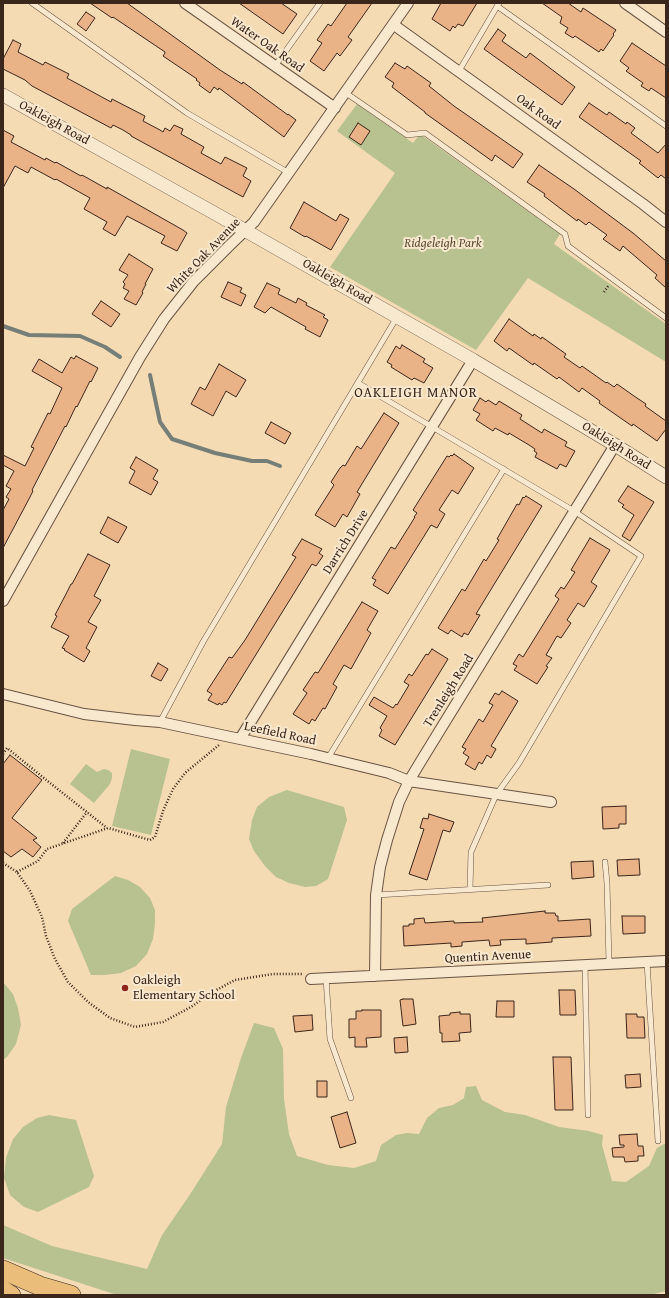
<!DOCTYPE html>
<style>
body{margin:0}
#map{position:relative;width:669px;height:1298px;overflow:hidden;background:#f4dbb4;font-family:"Gentium Book Plus",serif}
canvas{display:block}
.frame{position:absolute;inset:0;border:4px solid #3b261c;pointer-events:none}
</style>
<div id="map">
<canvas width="669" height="1298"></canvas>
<div class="frame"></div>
</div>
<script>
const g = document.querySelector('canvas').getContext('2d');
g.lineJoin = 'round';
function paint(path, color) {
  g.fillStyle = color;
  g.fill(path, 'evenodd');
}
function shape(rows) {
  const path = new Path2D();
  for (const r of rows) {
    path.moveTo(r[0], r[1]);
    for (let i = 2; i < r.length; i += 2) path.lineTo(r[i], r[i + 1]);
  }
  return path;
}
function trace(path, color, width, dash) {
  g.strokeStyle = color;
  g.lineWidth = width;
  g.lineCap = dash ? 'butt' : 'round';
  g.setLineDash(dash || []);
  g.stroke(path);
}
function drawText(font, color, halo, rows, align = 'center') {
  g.font = font + ' "Gentium Book Plus",serif';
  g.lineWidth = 4;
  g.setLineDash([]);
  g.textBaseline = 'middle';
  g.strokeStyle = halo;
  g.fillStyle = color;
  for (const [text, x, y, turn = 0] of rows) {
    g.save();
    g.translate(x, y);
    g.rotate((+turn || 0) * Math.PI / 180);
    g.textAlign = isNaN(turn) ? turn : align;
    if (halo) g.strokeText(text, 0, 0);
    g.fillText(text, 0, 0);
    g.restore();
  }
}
paint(shape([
 [357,104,413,143,420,134,560,234,554,244,666,324,666,362,528,278,476,350,330,267,395,173,337,131],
 [131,749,170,759,151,835,112,826],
 [86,764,97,772,104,769,108,770,112,773,112,778,110,784,94,803,70,784],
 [287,790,344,807,347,820,328,879,316,886,305,887,289,883,276,877,265,866,254,851,249,839,252,820,257,807,269,797],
 [115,876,128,880,140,887,150,898,155,910,155,923,153,939,147,954,136,966,121,973,105,975,91,975,68,921,72,909],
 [3,982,13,994,18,1008,21,1025,16,1044,7,1057,3,1060],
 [254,1023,274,1028,283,1049,284,1099,289,1134,297,1156,328,1165,354,1168,376,1161,381,1145,396,1135,407,1133,419,1134,427,1118,439,1108,453,1105,464,1098,466,1087,476,1086,482,1100,505,1112,525,1115,559,1127,589,1131,603,1135,602,1145,612,1181,626,1182,649,1166,657,1148,666,1143,666,1291,650,1295,117,1295,3,1258,3,1225,52,1246,147,1269,162,1235,189,1196,222,1144,226,1107,241,1058],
 [49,1115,76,1120,94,1176,89,1187,38,1212,24,1207,10,1195,4,1178,6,1158,13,1139,23,1127,37,1118]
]), '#b8c190');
trace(shape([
 [3,326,29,335,80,336,105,347,120,357],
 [150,375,160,422,172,439,215,453,252,461,267,461,280,466]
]), '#767e78', 4);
const building = shape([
 [90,3,127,3,220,70,242,84,243,82,288,115,288,114,296,120,284,137,219,88,218,90,214,87,210,93,199,85,200,83,196,80,197,79,163,56,165,53,165,52,113,17,112,18,90,3],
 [239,3,281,3,297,14,283,34,239,3],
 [347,3,372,3,348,37,352,40,340,56,337,53,324,71,310,61,322,43,317,40,328,24,331,26,347,3],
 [441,3,477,3,463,26,458,24,455,28,453,26,450,31,432,19,441,3],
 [542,3,568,3,581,12,583,8,616,30,613,34,614,35,603,51,601,49,599,52,575,36,573,38,565,33,568,28,560,23,562,17,542,3],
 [86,12,95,18,86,31,77,24,86,12],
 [498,29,506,35,502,41,526,58,530,53,575,87,562,105,484,49,498,29],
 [13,40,21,44,18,52,43,65,45,62,69,74,67,78,111,102,112,99,145,116,143,121,160,130,163,132,165,128,170,131,174,125,183,129,181,134,204,147,201,153,221,164,225,157,247,168,243,176,251,181,243,197,131,136,131,135,123,130,113,125,111,128,32,86,25,80,3,69,3,59,13,40],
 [632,43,666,66,666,98,651,88,649,91,641,86,643,83,626,71,629,68,620,61,632,43],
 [395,63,405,69,407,66,431,83,429,86,454,106,523,154,513,168,495,155,492,161,425,113,425,112,392,87,394,83,385,77,395,63],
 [589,103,607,115,609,112,626,124,627,122,635,128,631,133,658,153,666,144,666,179,661,175,658,178,639,163,641,161,579,117,589,103],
 [358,123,370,131,361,145,349,137,358,123],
 [3,130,14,136,11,142,45,160,46,158,55,163,56,162,81,176,82,175,107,189,107,187,183,230,187,233,177,251,161,243,165,236,127,216,115,236,103,229,107,222,84,209,90,198,56,179,55,180,31,167,28,173,15,166,3,188,3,130],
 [539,165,574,189,633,233,666,261,666,288,655,278,657,275,623,246,620,251,603,239,607,235,589,222,586,225,578,219,577,221,544,196,545,194,527,182,539,165],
 [304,202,336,221,340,214,349,219,331,250,306,236,305,237,290,228,304,202],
 [129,254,153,269,145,284,146,284,142,292,143,293,136,305,124,299,129,291,123,288,125,284,123,282,128,275,119,270,129,254],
 [228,282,242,288,240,292,246,295,241,306,221,297,228,282],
 [267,283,280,289,278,294,296,303,298,298,307,303,306,305,325,315,323,317,328,320,320,337,305,329,306,327,271,307,265,313,254,307,267,283],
 [101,301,120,314,111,327,92,314,101,301],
 [509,319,533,336,534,334,541,339,542,337,566,354,564,357,580,368,582,366,606,383,607,382,614,387,617,384,634,396,646,404,645,406,666,421,666,429,657,441,633,424,632,426,599,403,600,401,582,388,579,392,559,377,557,379,534,363,533,365,509,348,507,351,494,341,509,319],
 [402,345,425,359,423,362,433,368,424,383,414,378,412,380,391,367,392,365,387,362,396,346,400,349,402,345],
 [76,356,98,368,91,382,90,381,77,407,76,406,66,427,65,426,32,490,33,491,30,497,3,548,3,510,9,499,6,497,11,489,6,486,14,471,3,465,3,455,25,466,34,448,31,447,48,413,50,414,62,388,32,371,39,359,62,373,71,357,74,359,76,356],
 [219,364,246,380,236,397,226,391,213,416,191,404,200,387,205,390,219,364],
 [480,398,486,402,488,400,496,405,499,401,522,415,520,419,542,433,544,429,567,442,565,446,575,451,566,467,560,464,557,469,535,457,537,453,534,451,535,449,529,445,509,433,508,435,495,428,493,431,476,420,480,414,473,410,480,398],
 [384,413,399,423,357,492,360,494,355,503,347,517,343,514,335,527,315,515,334,485,331,482,340,468,343,465,345,466,357,446,361,449,384,413],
 [271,422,291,433,285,444,265,433,271,422],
 [454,454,474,468,458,494,452,490,439,510,445,514,437,528,431,525,388,594,373,585,376,580,372,578,391,547,395,549,415,517,414,517,417,513,413,510,447,456,449,457,451,455,452,456,454,454],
 [136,457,158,470,153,479,158,482,151,495,129,483,135,471,130,468,136,457],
 [628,486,654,502,630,541,622,536,634,515,622,507,624,505,618,501,628,486],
 [526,496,542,506,476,614,480,615,468,635,464,633,462,637,451,630,448,634,438,628,462,589,465,591,484,559,486,561,499,540,497,539,517,504,519,505,523,497,524,498,526,496],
 [108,517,127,527,118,543,100,533,108,517],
 [590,538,610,550,591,582,597,586,584,607,578,603,567,620,571,623,561,638,557,636,546,655,552,658,546,666,548,667,537,684,514,670,517,666,513,664,519,654,523,657,559,599,555,596,561,587,564,589,575,572,571,570,590,538],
 [302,539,322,549,319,553,323,556,316,566,312,564,226,703,224,702,222,705,219,703,218,705,208,700,212,694,207,691,229,657,232,658,245,640,296,557,292,555,302,539],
 [88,554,110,565,94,596,101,600,88,622,97,627,86,648,90,651,84,662,64,650,65,649,62,648,69,636,51,627,57,616,55,615,66,594,71,584,72,584,88,554],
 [362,602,378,611,367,630,371,633,351,669,344,665,333,684,337,687,325,709,323,708,315,721,312,719,309,724,293,714,307,693,303,690,315,672,318,673,362,602],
 [432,649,448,659,395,745,379,736,382,730,380,728,387,716,369,705,374,697,393,708,396,704,397,705,409,685,404,682,409,674,412,676,426,654,428,655,432,649],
 [158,663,168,669,161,681,151,676,158,663],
 [502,691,518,701,491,746,496,749,491,758,487,755,482,764,479,762,475,770,465,764,469,757,463,753,466,749,462,747,479,719,483,722,493,705,489,703,495,693,499,695,502,691],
 [10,755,42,780,12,818,37,838,33,840,41,847,33,857,22,849,11,857,3,851,3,764,10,755],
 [626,806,626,824,619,824,619,828,603,829,602,807,626,806],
 [429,814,454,822,450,832,443,830,427,880,409,874,424,829,420,828,423,818,428,819,429,814],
 [639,859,640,875,618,876,617,860,639,859],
 [593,861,594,877,572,879,571,862,593,861],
 [545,911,545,913,555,913,556,916,558,916,558,921,590,919,591,936,552,938,552,942,526,944,526,939,500,940,501,945,490,946,489,940,462,942,462,946,451,947,451,943,404,946,403,926,409,926,409,924,414,924,414,919,424,918,425,923,454,921,454,923,483,922,482,918,545,911],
 [622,916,645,916,645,933,623,934,622,916],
 [559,990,575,990,576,1015,560,1015,559,990],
 [403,999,413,999,416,1024,403,1026,400,1000,403,999],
 [497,1001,514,1001,514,1017,496,1017,497,1001],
 [362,1010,381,1010,381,1037,366,1038,367,1047,355,1047,355,1037,349,1038,349,1019,356,1019,356,1011,362,1011,362,1010],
 [460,1012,460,1014,470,1014,471,1032,459,1033,460,1041,442,1042,442,1033,440,1033,439,1016,450,1015,450,1013,460,1012],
 [626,1014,637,1014,637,1017,644,1017,645,1038,627,1038,626,1014],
 [312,1015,313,1030,295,1032,293,1016,312,1015],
 [407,1037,408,1052,395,1053,394,1038,407,1037],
 [553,1057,571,1057,573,1110,555,1110,553,1057],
 [640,1074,641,1087,626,1088,625,1075,640,1074],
 [317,1081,327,1081,327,1097,317,1097,317,1081],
 [347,1112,356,1143,340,1148,331,1117,347,1112],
 [637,1134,638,1146,643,1146,644,1156,638,1156,638,1161,625,1162,624,1157,613,1157,612,1148,624,1147,624,1145,620,1145,619,1135,637,1134]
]);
paint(building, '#e9b287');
trace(building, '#3b261c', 1);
const service = shape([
 [32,3,187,113,289,173],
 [497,6,666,126],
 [275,66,320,3],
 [459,71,499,3],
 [346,93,407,135,425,133,565,234,568,246,666,318],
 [358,383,574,511,641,556,519,763,496,795,471,852,470,889],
 [160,722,203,642,397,317],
 [328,758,504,469],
 [605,862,607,883,609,963],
 [376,895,548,885],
 [647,962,658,1141],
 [585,964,588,1115],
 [326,978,330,1039,351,1098]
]);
const minor = shape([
 [185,3,335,108],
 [625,3,666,32],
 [394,25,643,204,666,222],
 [3,601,140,357,164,319,194,281,230,245,254,222,408,3],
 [3,694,84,714,135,720,160,722,240,739,311,754,389,773,409,781,551,802],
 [240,739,473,360],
 [375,976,376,895,380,867,387,840,399,802,409,781,421,761,615,445],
 [311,979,666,961]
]);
const tertiary = shape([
 [3,95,232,223,473,360,615,445,666,477]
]);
const primary = shape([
 [3,1289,12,1295]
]);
const motorway = shape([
 [3,1270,40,1286,71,1295]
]);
trace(service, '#695342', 6);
trace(minor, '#695342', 12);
trace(tertiary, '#695342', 14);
trace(primary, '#3b261c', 18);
trace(motorway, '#3b261c', 20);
trace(shape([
 [604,292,609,285],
 [3,754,7,748,50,783,107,828],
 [63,843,87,812],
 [3,863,17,872,30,891,42,917,46,936,55,959,68,982,88,1002,110,1018,135,1027,163,1022,191,1007,211,993,235,980,273,974,303,974],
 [17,872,38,861,47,849,108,828,150,840,155,837,163,811,173,789,185,773,219,745]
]), '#3b261c', 2.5, [1, 2]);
trace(service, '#f8e8ce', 5);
trace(minor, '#f8e8ce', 10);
trace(tertiary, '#f8e8ce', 13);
trace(primary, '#eabe7a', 17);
trace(motorway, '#eabe7a', 19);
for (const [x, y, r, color] of [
 [125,988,4,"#8f2418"]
]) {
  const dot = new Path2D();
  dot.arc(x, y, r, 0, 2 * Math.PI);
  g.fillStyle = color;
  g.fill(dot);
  trace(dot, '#f8e8ce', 1.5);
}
drawText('13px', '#3b261c', '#f8e8ce', [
 ["Water Oak Road",267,45,35],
 ["Oak Road",538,112,36],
 ["Oakleigh Road",54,123,29],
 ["White Oak Avenue",204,256,-46],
 ["Oakleigh Road",337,282,30],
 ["Oakleigh Road",616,446,32],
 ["Darrich Drive",346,542,-58],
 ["Trenleigh Road",449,691,-58],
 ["Leefield Road",280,734,12],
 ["Quentin Avenue",488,957,-3]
]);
drawText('italic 13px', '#5a4d39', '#f8e8ce', [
 ["Ridgeleigh Park",443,244]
]);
drawText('13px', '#3b261c', '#f8e8ce', [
 ["Oakleigh",133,981],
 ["Elementary School",133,996]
], 'left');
g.letterSpacing = '1px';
drawText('14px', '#3b261c', '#f8e8ce', [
 ["OAKLEIGH MANOR",416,393]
]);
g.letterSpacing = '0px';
</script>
